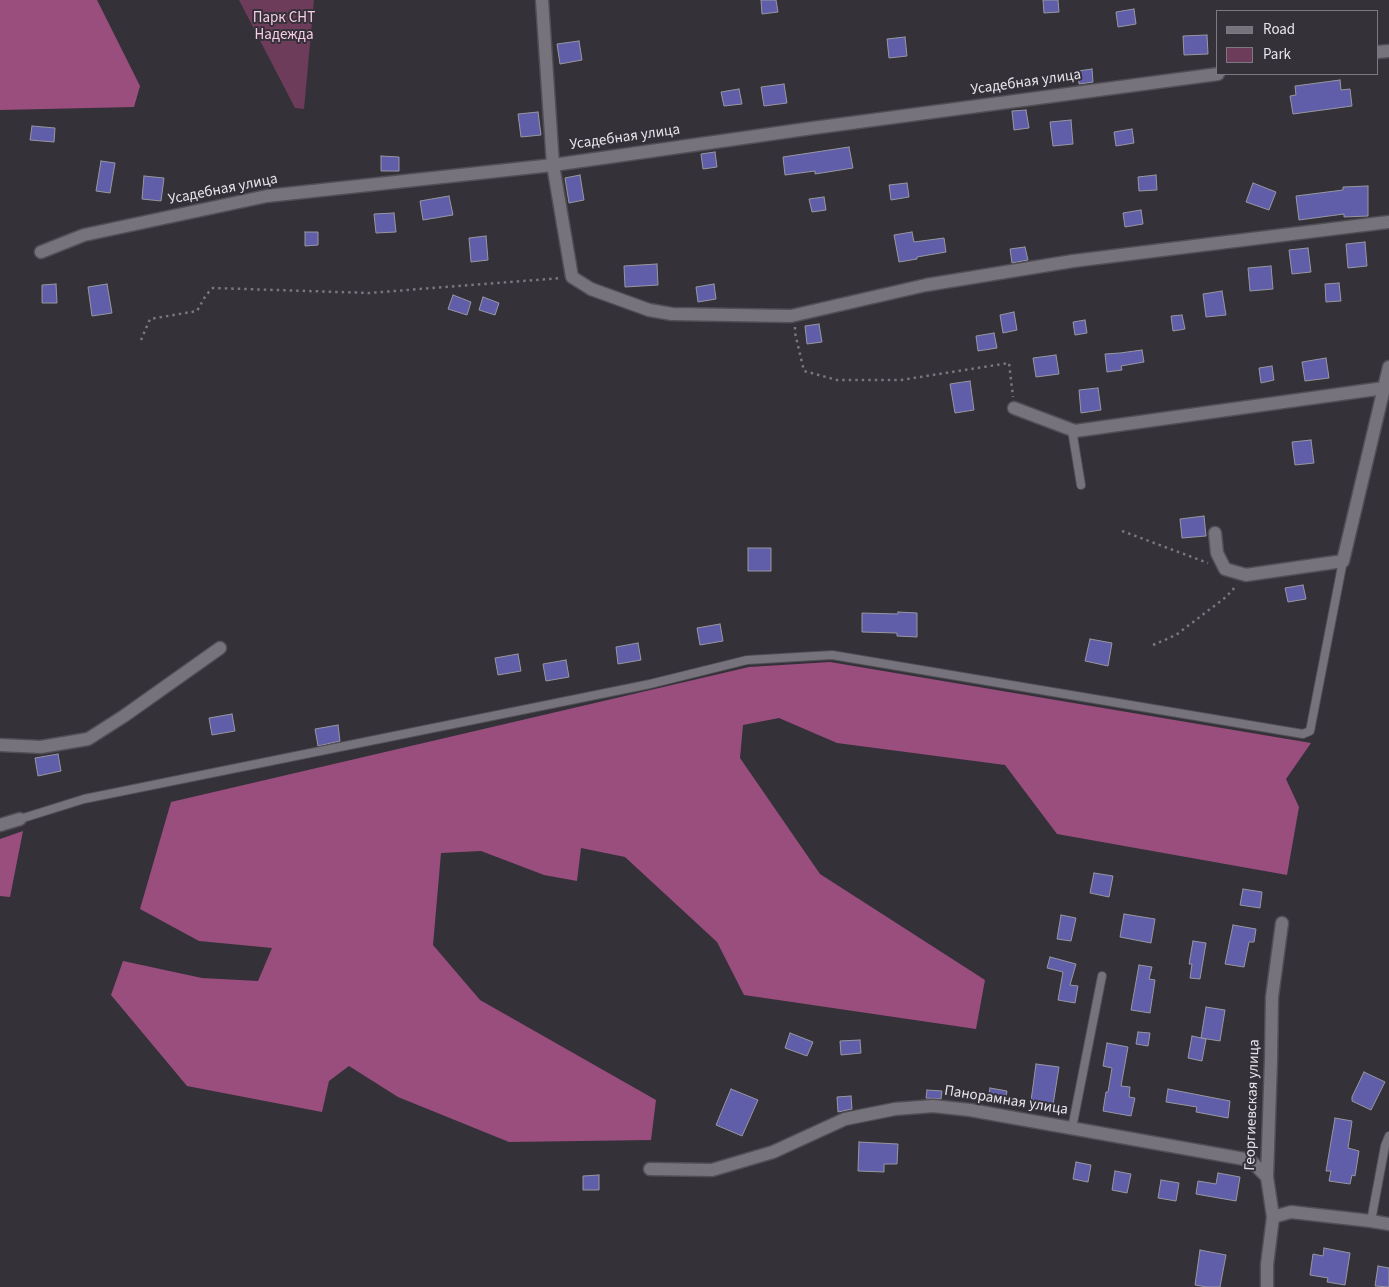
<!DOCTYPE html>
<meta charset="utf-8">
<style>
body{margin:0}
#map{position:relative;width:1389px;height:1287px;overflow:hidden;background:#343139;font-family:"Source Sans 3",sans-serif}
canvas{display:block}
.legend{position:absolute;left:1216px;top:10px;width:162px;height:65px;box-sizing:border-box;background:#343139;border:1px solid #7c7980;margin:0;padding:6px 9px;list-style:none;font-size:15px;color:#e7e5eb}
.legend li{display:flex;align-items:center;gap:10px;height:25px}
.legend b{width:25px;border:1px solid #7c7980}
</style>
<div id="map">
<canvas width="1389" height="1287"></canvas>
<ul class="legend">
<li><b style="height:6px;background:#76737c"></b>Road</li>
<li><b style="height:14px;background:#6c3c5a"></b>Park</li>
</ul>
</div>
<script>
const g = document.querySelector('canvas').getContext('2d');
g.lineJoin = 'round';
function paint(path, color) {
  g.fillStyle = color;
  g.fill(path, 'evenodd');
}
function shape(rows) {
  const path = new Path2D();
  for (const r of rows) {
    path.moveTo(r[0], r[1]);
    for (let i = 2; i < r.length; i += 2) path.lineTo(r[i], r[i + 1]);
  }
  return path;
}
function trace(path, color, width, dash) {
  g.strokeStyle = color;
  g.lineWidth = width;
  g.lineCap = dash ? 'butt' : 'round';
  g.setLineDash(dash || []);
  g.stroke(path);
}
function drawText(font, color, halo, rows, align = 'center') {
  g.font = font + ' "Source Sans 3",sans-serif';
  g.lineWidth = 4;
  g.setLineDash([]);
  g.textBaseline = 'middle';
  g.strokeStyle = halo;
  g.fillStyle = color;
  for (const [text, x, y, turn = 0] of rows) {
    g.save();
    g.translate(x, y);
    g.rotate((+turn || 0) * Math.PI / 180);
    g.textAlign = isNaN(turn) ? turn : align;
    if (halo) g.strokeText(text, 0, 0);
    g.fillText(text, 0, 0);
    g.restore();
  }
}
paint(shape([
 [239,0,314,0,304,109,295,108]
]), '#6c3c5a');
paint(shape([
 [0,0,97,0,140,86,134,107,0,110],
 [830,662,1311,743,1286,779,1299,807,1287,875,1057,834,1005,765,837,743,779,718,743,725,740,758,820,874,985,980,976,1029,744,995,717,942,625,857,581,848,577,881,544,875,481,851,441,853,433,945,480,1000,656,1100,651,1140,509,1142,398,1097,349,1066,329,1081,322,1112,187,1086,111,995,123,961,202,978,258,981,272,948,199,941,140,909,171,802,749,667],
 [23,831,10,897,0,896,0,839]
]), '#994e7e');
const building = shape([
 [761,0,776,0,778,12,762,14,761,0],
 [1043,0,1058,0,1059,12,1044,13,1043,0],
 [1134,9,1136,24,1118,27,1116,12,1134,9],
 [1207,35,1208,54,1184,55,1183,36,1207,35],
 [905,37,907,56,889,58,887,39,905,37],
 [579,41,582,60,560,64,557,44,579,41],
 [1092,69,1093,82,1079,84,1078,71,1092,69],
 [1340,80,1341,90,1350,89,1352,106,1293,114,1290,96,1296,95,1295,86,1340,80],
 [784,84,787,103,764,106,761,87,784,84],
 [739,89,742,104,724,106,721,92,739,89],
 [1026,110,1029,128,1014,130,1012,111,1026,110],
 [538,112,541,135,521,137,518,114,538,112],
 [1071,120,1073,144,1053,146,1050,122,1071,120],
 [32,126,55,128,54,142,30,140,32,126],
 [1132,129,1134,143,1116,146,1114,132,1132,129],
 [849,147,853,168,815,174,815,171,785,175,783,157,849,147],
 [715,152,717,167,703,169,701,154,715,152],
 [381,156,399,157,399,171,381,171,381,156],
 [101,161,115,163,110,193,96,191,101,161],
 [580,175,584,200,569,203,565,178,580,175],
 [1156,175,1157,190,1139,191,1138,177,1156,175],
 [144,176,164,178,161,201,142,199,144,176],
 [907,183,909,197,891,200,889,185,907,183],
 [1253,183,1276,192,1269,210,1246,202,1253,183],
 [1368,186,1368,216,1344,217,1344,214,1299,220,1296,196,1343,190,1343,187,1368,186],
 [449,196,453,215,423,220,420,201,449,196],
 [824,197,826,210,812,212,809,199,824,197],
 [1141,210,1143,224,1125,227,1123,213,1141,210],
 [394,213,396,232,376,233,374,214,394,213],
 [305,232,318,232,318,245,305,246,305,232],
 [912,232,914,242,944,238,946,252,917,257,917,259,899,262,894,235,912,232],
 [486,236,488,260,471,262,469,238,486,236],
 [1365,242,1367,266,1348,268,1346,244,1365,242],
 [1025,247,1028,260,1012,263,1010,249,1025,247],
 [1308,248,1311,272,1292,274,1289,250,1308,248],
 [657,264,658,285,625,287,624,266,657,264],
 [1271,266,1273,289,1250,291,1248,268,1271,266],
 [1339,283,1341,301,1326,302,1325,284,1339,283],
 [56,284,57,303,42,303,42,285,56,284],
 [107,284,112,313,92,316,88,287,107,284],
 [714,284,716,299,698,302,696,287,714,284],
 [1222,291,1226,315,1206,317,1203,294,1222,291],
 [453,295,471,302,467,315,448,309,453,295],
 [483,297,499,303,495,315,479,310,483,297],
 [1014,312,1017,330,1003,333,1000,315,1014,312],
 [1182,315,1185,329,1173,331,1171,316,1182,315],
 [1085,320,1087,333,1075,335,1073,322,1085,320],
 [819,324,822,342,807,344,805,326,819,324],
 [994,333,997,348,978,351,976,336,994,333],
 [1142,350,1144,362,1121,366,1122,370,1107,372,1105,354,1120,353,1142,350],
 [1056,355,1059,374,1036,377,1033,358,1056,355],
 [1326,358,1329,378,1305,381,1302,362,1326,358],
 [1272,366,1274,380,1261,383,1259,368,1272,366],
 [970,381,974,410,955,413,950,384,970,381],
 [1098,388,1101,410,1081,413,1079,390,1098,388],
 [1311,440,1314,463,1295,465,1292,442,1311,440],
 [1204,516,1206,536,1182,538,1180,519,1204,516],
 [748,548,771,548,771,571,748,571,748,548],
 [1303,585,1306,599,1288,602,1285,588,1303,585],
 [898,612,917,613,917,637,897,636,897,633,862,632,862,613,898,614,898,612],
 [720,624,723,641,700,645,697,628,720,624],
 [1090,639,1112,643,1108,666,1085,661,1090,639],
 [638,643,641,660,618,664,616,647,638,643],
 [518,654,521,671,498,675,495,658,518,654],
 [566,660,569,677,546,681,543,664,566,660],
 [232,714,235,731,212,735,209,718,232,714],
 [338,725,340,741,318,746,315,729,338,725],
 [58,754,61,771,38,776,35,758,58,754],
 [1094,873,1113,876,1109,897,1090,893,1094,873],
 [1243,889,1262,892,1260,908,1240,905,1243,889],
 [1124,914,1155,919,1151,943,1120,937,1124,914],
 [1061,915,1076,918,1071,941,1057,939,1061,915],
 [1233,925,1256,929,1254,942,1249,942,1244,967,1225,964,1233,925],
 [1193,941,1206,943,1200,979,1190,978,1192,964,1189,964,1193,941],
 [1050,957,1076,964,1070,985,1078,986,1075,1003,1058,1000,1063,972,1047,968,1050,957],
 [1139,965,1152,967,1149,979,1155,980,1150,1013,1131,1010,1139,965],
 [1206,1007,1225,1010,1220,1041,1201,1038,1206,1007],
 [1138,1032,1150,1033,1148,1046,1136,1044,1138,1032],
 [790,1033,813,1042,807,1056,785,1048,790,1033],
 [1192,1036,1206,1039,1202,1061,1188,1058,1192,1036],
 [860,1040,861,1053,841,1055,840,1041,860,1040],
 [1107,1043,1128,1047,1121,1086,1130,1087,1129,1097,1135,1098,1131,1116,1103,1111,1106,1092,1108,1092,1112,1068,1103,1066,1107,1043],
 [1036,1064,1059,1067,1053,1105,1031,1101,1036,1064],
 [1364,1072,1385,1082,1371,1110,1352,1101,1352,1097,1364,1072],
 [990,1088,1007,1091,1005,1103,988,1100,990,1088],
 [731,1089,758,1100,742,1136,716,1125,731,1089],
 [1168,1089,1230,1101,1228,1118,1196,1112,1197,1107,1166,1102,1168,1089],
 [927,1090,942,1091,941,1099,926,1098,927,1090],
 [851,1096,852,1109,838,1112,837,1097,851,1096],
 [1335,1118,1352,1121,1348,1148,1359,1151,1355,1176,1352,1175,1350,1184,1329,1181,1331,1171,1326,1171,1335,1118],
 [859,1142,898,1144,897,1164,884,1164,884,1172,858,1171,859,1142],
 [1076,1162,1091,1165,1088,1182,1073,1179,1076,1162],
 [1115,1171,1131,1174,1127,1193,1112,1190,1115,1171],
 [1218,1173,1240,1177,1236,1201,1196,1194,1198,1181,1216,1184,1218,1173],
 [599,1175,599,1190,583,1190,583,1176,599,1175],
 [1161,1180,1179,1183,1176,1201,1158,1198,1161,1180],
 [1324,1248,1350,1253,1345,1285,1327,1282,1328,1278,1310,1275,1313,1254,1323,1256,1324,1248],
 [1200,1250,1226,1255,1220,1287,1207,1287,1195,1285,1200,1250],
 [1378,1266,1389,1268,1389,1287,1375,1286,1378,1266]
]);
paint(building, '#615ea9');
trace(building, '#9797a1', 1);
const service = shape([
 [1072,430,1081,485],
 [20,819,84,799,650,684,747,660,832,655,1303,734,1310,731,1343,561],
 [1072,1128,1102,976],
 [1371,1221,1385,1146,1389,1136]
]);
const minor = shape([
 [542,0,553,165,572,277,591,289,649,310,672,314,791,316,926,285,1073,261,1389,222],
 [1378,52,1389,51],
 [41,252,84,235,267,196,553,165,813,128,1218,74],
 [1014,408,1075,431,1384,388],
 [1215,533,1217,553,1225,569,1246,575,1343,561,1389,367],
 [0,745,41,747,88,739,124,716,220,648],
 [0,825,20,819],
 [650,1169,712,1170,773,1152,845,1119,895,1109,933,1106,970,1110,1250,1160,1267,1177],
 [1273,1217,1291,1212,1371,1221,1389,1224],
 [1267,1287,1267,1265,1273,1217,1267,1177,1271,1059,1272,997,1282,923]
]);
trace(service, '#514e55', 10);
trace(minor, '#514e55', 15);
trace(shape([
 [795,327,795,333,804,371,837,380,901,380,1009,363,1013,397],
 [141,340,150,319,197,311,206,295,213,288,369,293,561,278],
 [1122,531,1208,563],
 [1153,645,1176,635,1226,597,1237,585]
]), '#79777e', 2.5, [2.5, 4]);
trace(service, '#76737c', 8);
trace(minor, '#76737c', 12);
drawText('15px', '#f9cde6', '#343139', [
 ["Парк СНТ",284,19],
 ["Надежда",284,36]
]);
drawText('15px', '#e7e5eb', '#343139', [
 ["Усадебная улица",1026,83,-8],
 ["Усадебная улица",625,138,-8],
 ["Усадебная улица",223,190,-11],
 ["Панорамная улица",1006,1101,9],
 ["Георгиевская улица",1253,1105,-88]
]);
</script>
